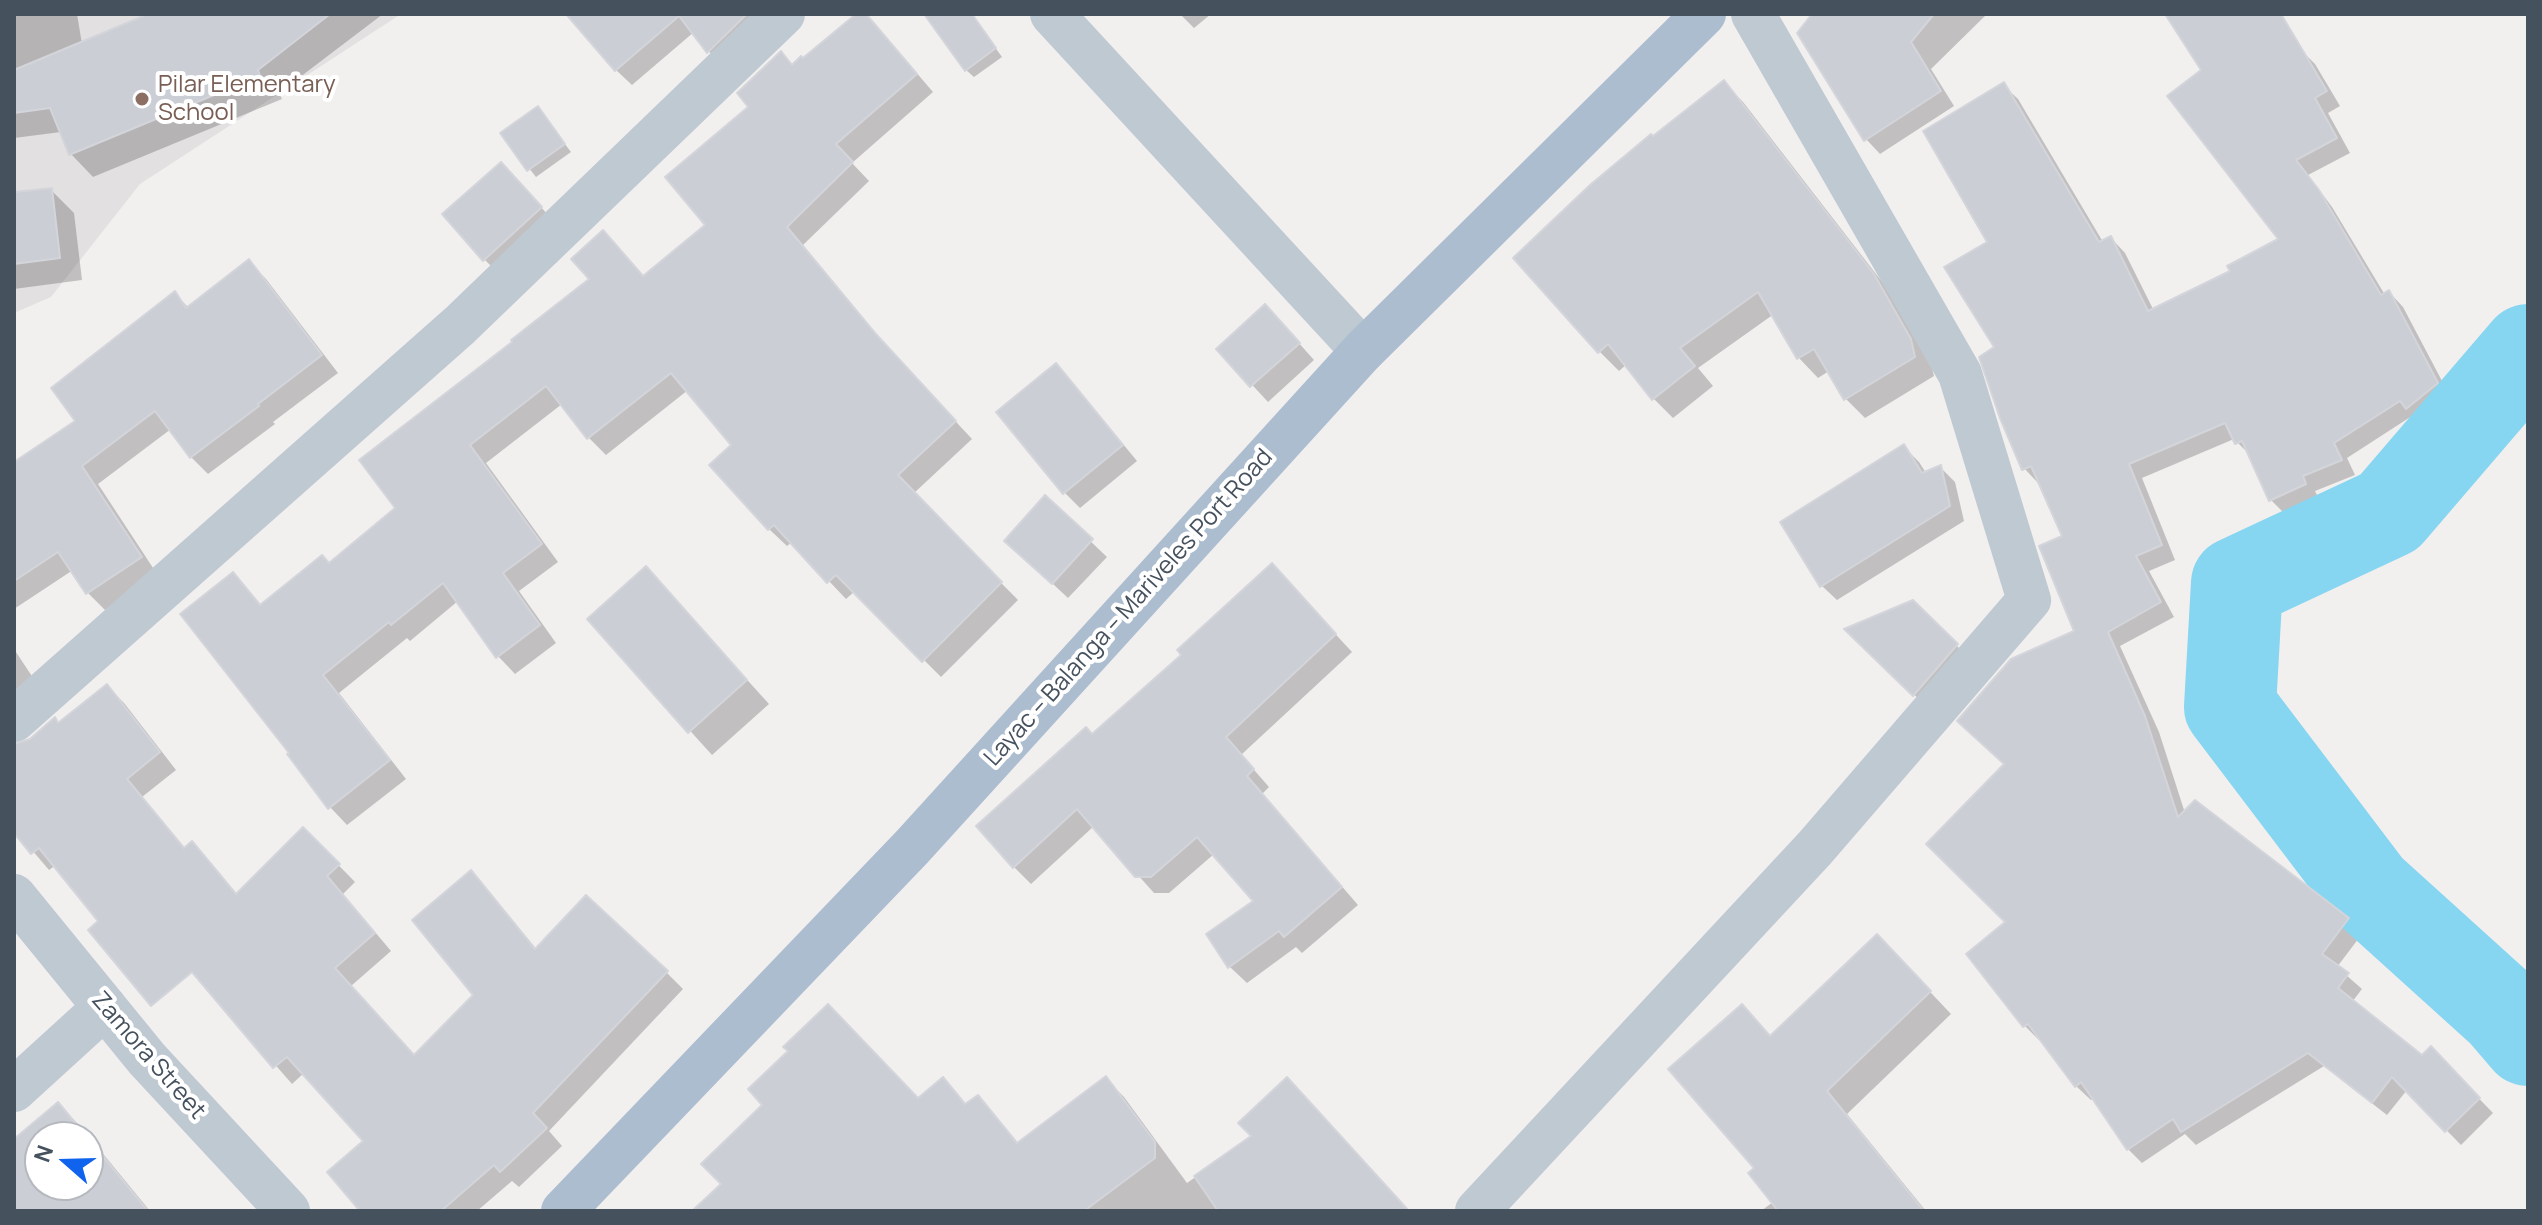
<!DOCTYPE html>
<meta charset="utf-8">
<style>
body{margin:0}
#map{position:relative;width:2542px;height:1225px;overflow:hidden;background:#f2efef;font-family:Manrope,sans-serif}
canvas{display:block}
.frame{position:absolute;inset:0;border:16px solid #46515e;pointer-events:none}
.north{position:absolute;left:24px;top:1121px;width:80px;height:80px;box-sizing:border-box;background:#fff;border:2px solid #b5b9bf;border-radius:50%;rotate:290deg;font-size:22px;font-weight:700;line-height:32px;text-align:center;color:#46515e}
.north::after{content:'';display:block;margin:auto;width:28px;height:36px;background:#0f63ec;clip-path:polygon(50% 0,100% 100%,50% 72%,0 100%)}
</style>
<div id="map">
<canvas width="2542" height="1225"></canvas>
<div class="frame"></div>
<div class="north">N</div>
</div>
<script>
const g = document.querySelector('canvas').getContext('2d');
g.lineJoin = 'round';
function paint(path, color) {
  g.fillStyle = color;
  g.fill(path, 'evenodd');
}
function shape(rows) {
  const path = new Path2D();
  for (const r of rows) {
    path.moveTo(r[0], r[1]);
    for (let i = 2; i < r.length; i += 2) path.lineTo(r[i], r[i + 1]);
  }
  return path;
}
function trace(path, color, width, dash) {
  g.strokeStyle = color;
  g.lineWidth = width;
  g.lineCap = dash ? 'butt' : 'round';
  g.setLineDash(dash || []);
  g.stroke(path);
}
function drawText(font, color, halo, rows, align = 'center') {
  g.font = font + ' Manrope,sans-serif';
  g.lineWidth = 8;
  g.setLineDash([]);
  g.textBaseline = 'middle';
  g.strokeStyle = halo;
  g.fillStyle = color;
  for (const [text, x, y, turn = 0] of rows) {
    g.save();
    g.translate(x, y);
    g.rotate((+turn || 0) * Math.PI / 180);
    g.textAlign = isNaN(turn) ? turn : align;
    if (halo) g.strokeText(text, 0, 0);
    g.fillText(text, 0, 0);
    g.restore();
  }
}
paint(shape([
 [14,14,401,14,140,184,51,297,14,313]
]), '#e3e0e1');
paint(shape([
 [14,14,77,14,82,44,153,14,383,14,279,93,282,99,93,177,71,154,61,132,14,138],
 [575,14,752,14,715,59,694,32,632,85,616,70],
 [859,14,864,14,879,29,933,92,852,163,869,181,803,245,892,353,972,439,913,494,1018,600,941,677,855,591,846,599,792,542,787,546,769,529,734,445,688,390,606,455,589,438,562,404,486,463,558,562,519,591,556,643,515,674,498,656,458,601,410,641,407,638,339,693,406,779,347,825,330,807,233,574,262,606,329,565,398,509,644,278,707,225,750,108,781,53,794,66,803,61],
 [958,14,971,14,1002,57,974,77,966,70],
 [1180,14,1211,14,1194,28],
 [1815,14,1987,14,1931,69,1954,106,1880,154,1866,139],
 [2191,14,2275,14,2301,50,2315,64,2340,106,2328,113,2350,153,2308,175,2332,207,2385,295,2389,292,2403,307,2451,398,2422,422,2415,414,2347,458,2355,475,2315,491,2319,499,2285,514,2271,500,2252,457,2234,439,2142,478,2175,560,2149,571,2174,617,2120,646,2159,732,2185,813,2348,920,2362,934,2337,967,2362,989,2352,1002,2423,1057,2431,1049,2493,1113,2461,1145,2407,1090,2387,1115,2324,1066,2196,1145,2185,1134,2142,1163,2128,1149,2094,1098,2091,1100,2076,1086,2041,1038,2039,1040,2025,1026,1968,954,2008,922,2006,765,2077,633,2065,537,2040,482,2038,483,2024,468,1997,348,1990,242,2003,85,2018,99,2103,242,2111,238,2125,253,2154,311,2232,272,2281,240],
 [1724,83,1743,102,1893,296,1930,360,1934,376,1865,418,1846,399,1829,371,1818,378,1799,358,1774,314,1698,368,1713,386,1673,418,1654,399,1627,364,1619,371,1600,352,1516,258,1653,139],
 [538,109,571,152,536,177,502,134],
 [517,180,556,224,500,275,484,259],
 [51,190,74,213,82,280,14,289,14,194],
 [249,262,266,279,338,373,273,422,275,424,208,474,191,457,171,429,98,484,157,574,105,610,88,593,73,570,14,609,14,464,78,421,175,294,189,308],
 [1281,323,1314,360,1268,402,1219,349],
 [1056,365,1071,381,1137,461,1080,508,1064,492],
 [1904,447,1919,462,1926,473,1940,467,1955,482,1964,521,1837,600,1822,586],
 [1045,498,1107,557,1068,598,1023,556],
 [646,568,769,704,712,755,589,619],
 [1288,583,1352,652,1241,755,1269,787,1262,794,1358,905,1302,953,1296,947,1247,983,1230,967,1208,935,1256,902,1214,854,1169,893,1154,893,1094,826,1031,884,1014,867,1092,736],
 [1913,602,1972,661,1930,710,1848,630],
 [14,649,43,693,14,719],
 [107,686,124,703,176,770,142,797,185,849,192,844,237,895,303,829,355,882,343,894,391,951,351,986,415,1057,476,995,471,873,488,890,537,950,666,972,683,989,549,1131,562,1146,519,1187,512,1181,477,1211,363,1211,366,1141,304,1073,292,1084,204,983,257,939,101,921,56,865,49,870,14,829,14,746,20,746,59,725],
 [1898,958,1951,1014,1847,1114,1926,1211,1761,1211,1773,1202,1757,1168,1742,1006,1772,1038],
 [1106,1079,1124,1097,1187,1183,1254,1136,1408,1211,695,1211,918,1100,943,1080,967,1105,978,1097,1019,1144],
 [58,1104,81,1127,150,1211,14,1211,14,1141],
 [40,1137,88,1137,88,1185,40,1185]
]), '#0003');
trace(shape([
 [2528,350,2389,512,2237,583,2230,707,2368,889,2504,1012,2528,1040]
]), '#86d5f1', 92);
const building = shape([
 [148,14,330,14,258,70,260,76,69,155,50,108,14,113,14,70,148,14],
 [566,14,747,14,707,53,679,16,615,71,566,14],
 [856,14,866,14,917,74,836,144,853,162,787,227,875,333,956,421,898,475,1002,582,922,662,836,575,827,583,774,525,768,530,709,465,731,445,671,373,587,439,546,386,470,445,542,544,503,573,540,625,496,658,443,583,391,625,389,622,323,675,390,760,328,809,287,754,289,753,180,614,233,572,260,605,322,555,329,563,395,508,359,460,512,342,511,340,589,279,571,259,603,230,643,276,705,225,665,177,748,107,737,93,781,51,792,65,801,56,803,58,856,14],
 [924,14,972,14,996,48,965,71,924,14],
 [1812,14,1934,14,1911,42,1941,91,1864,141,1797,33,1812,14],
 [2165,14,2281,14,2327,91,2315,98,2337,138,2296,160,2319,190,2381,295,2389,290,2438,383,2406,409,2400,401,2334,443,2342,460,2303,476,2306,484,2269,501,2242,441,2235,444,2225,423,2129,464,2162,545,2136,556,2161,602,2108,632,2145,716,2178,817,2195,800,2349,918,2322,954,2349,973,2338,988,2422,1055,2431,1046,2480,1098,2445,1132,2392,1077,2372,1103,2308,1053,2181,1132,2173,1119,2127,1150,2081,1082,2075,1087,2028,1024,2023,1027,1966,954,2005,922,1926,844,2004,764,1957,721,2011,659,2074,631,2039,546,2062,536,2031,466,2022,470,2000,418,1979,357,1994,347,1944,267,1987,242,1923,131,2004,82,2099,242,2111,236,2148,311,2230,271,2227,266,2278,239,2167,96,2201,70,2165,14],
 [1724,80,1874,274,1911,339,1915,357,1844,400,1814,349,1797,359,1758,292,1680,348,1695,366,1652,400,1608,344,1598,353,1513,258,1590,185,1651,134,1653,136,1724,80],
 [538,106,565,144,527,171,500,133,538,106],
 [501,162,542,207,483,261,442,214,501,162],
 [52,188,60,258,14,264,14,192,52,188],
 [249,259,322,355,258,404,259,406,190,458,155,411,82,466,142,557,86,594,58,552,14,581,14,462,75,421,51,388,175,291,186,308,249,259],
 [1265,304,1300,343,1250,387,1216,349,1265,304],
 [1056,363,1123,445,1063,494,996,412,1056,363],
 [1904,444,1922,473,1941,465,1950,506,1820,587,1780,522,1904,444],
 [1045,495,1093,539,1052,584,1004,541,1045,495],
 [1272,563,1336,634,1226,737,1254,769,1247,776,1342,887,1284,937,1279,931,1228,968,1206,934,1253,901,1197,837,1151,877,1135,877,1077,809,1013,868,976,826,1086,727,1092,734,1181,655,1177,650,1272,563],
 [646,566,747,680,688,733,587,619,646,566],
 [1913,600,1958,644,1913,696,1844,629,1913,600],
 [107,684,160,752,127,779,184,848,192,841,236,894,303,827,340,864,327,876,375,933,335,968,414,1055,473,995,412,920,471,870,535,949,586,895,668,971,533,1113,547,1128,500,1172,494,1165,441,1211,360,1211,327,1172,363,1141,287,1057,273,1068,192,972,151,1006,88,930,98,921,39,848,31,854,14,833,14,744,30,739,55,717,58,723,107,684],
 [1877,934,1931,991,1827,1091,1924,1211,1778,1211,1748,1173,1754,1168,1668,1069,1742,1004,1770,1036,1877,934],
 [828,1004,918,1098,943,1077,965,1104,978,1095,1017,1143,1106,1076,1155,1142,1155,1158,1084,1211,692,1211,721,1184,701,1164,762,1105,748,1089,788,1051,783,1047,828,1004],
 [1287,1077,1409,1211,1218,1211,1194,1176,1251,1136,1238,1123,1287,1077],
 [58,1102,87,1137,40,1137,40,1185,88,1185,88,1138,148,1211,14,1211,14,1139,58,1102]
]);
paint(building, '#cbced4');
trace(building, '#d3d5db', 2);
trace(shape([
 [1052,14,1363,351],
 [14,720,460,325,783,14],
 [14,896,147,1059,288,1211],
 [14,1090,105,1007],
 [1477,1211,1815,848,2029,600,1960,374,1753,14]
]), '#bfc9d2', 44);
trace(shape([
 [563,1211,912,847,1363,351,1704,14]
]), '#adbdd0', 44);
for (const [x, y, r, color] of [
 [142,99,8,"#8d6e63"]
]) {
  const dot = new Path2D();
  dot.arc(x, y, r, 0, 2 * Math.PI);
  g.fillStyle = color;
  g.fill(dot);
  trace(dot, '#fff', 3);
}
drawText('24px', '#785e54', '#fff', [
 ["Pilar Elementary",158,85],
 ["School",158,113]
], 'left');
drawText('24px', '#46515e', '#fff', [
 ["Layac – Balanga – Mariveles Port Road",1129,608,-48],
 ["Zamora Street",148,1056,49]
]);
</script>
